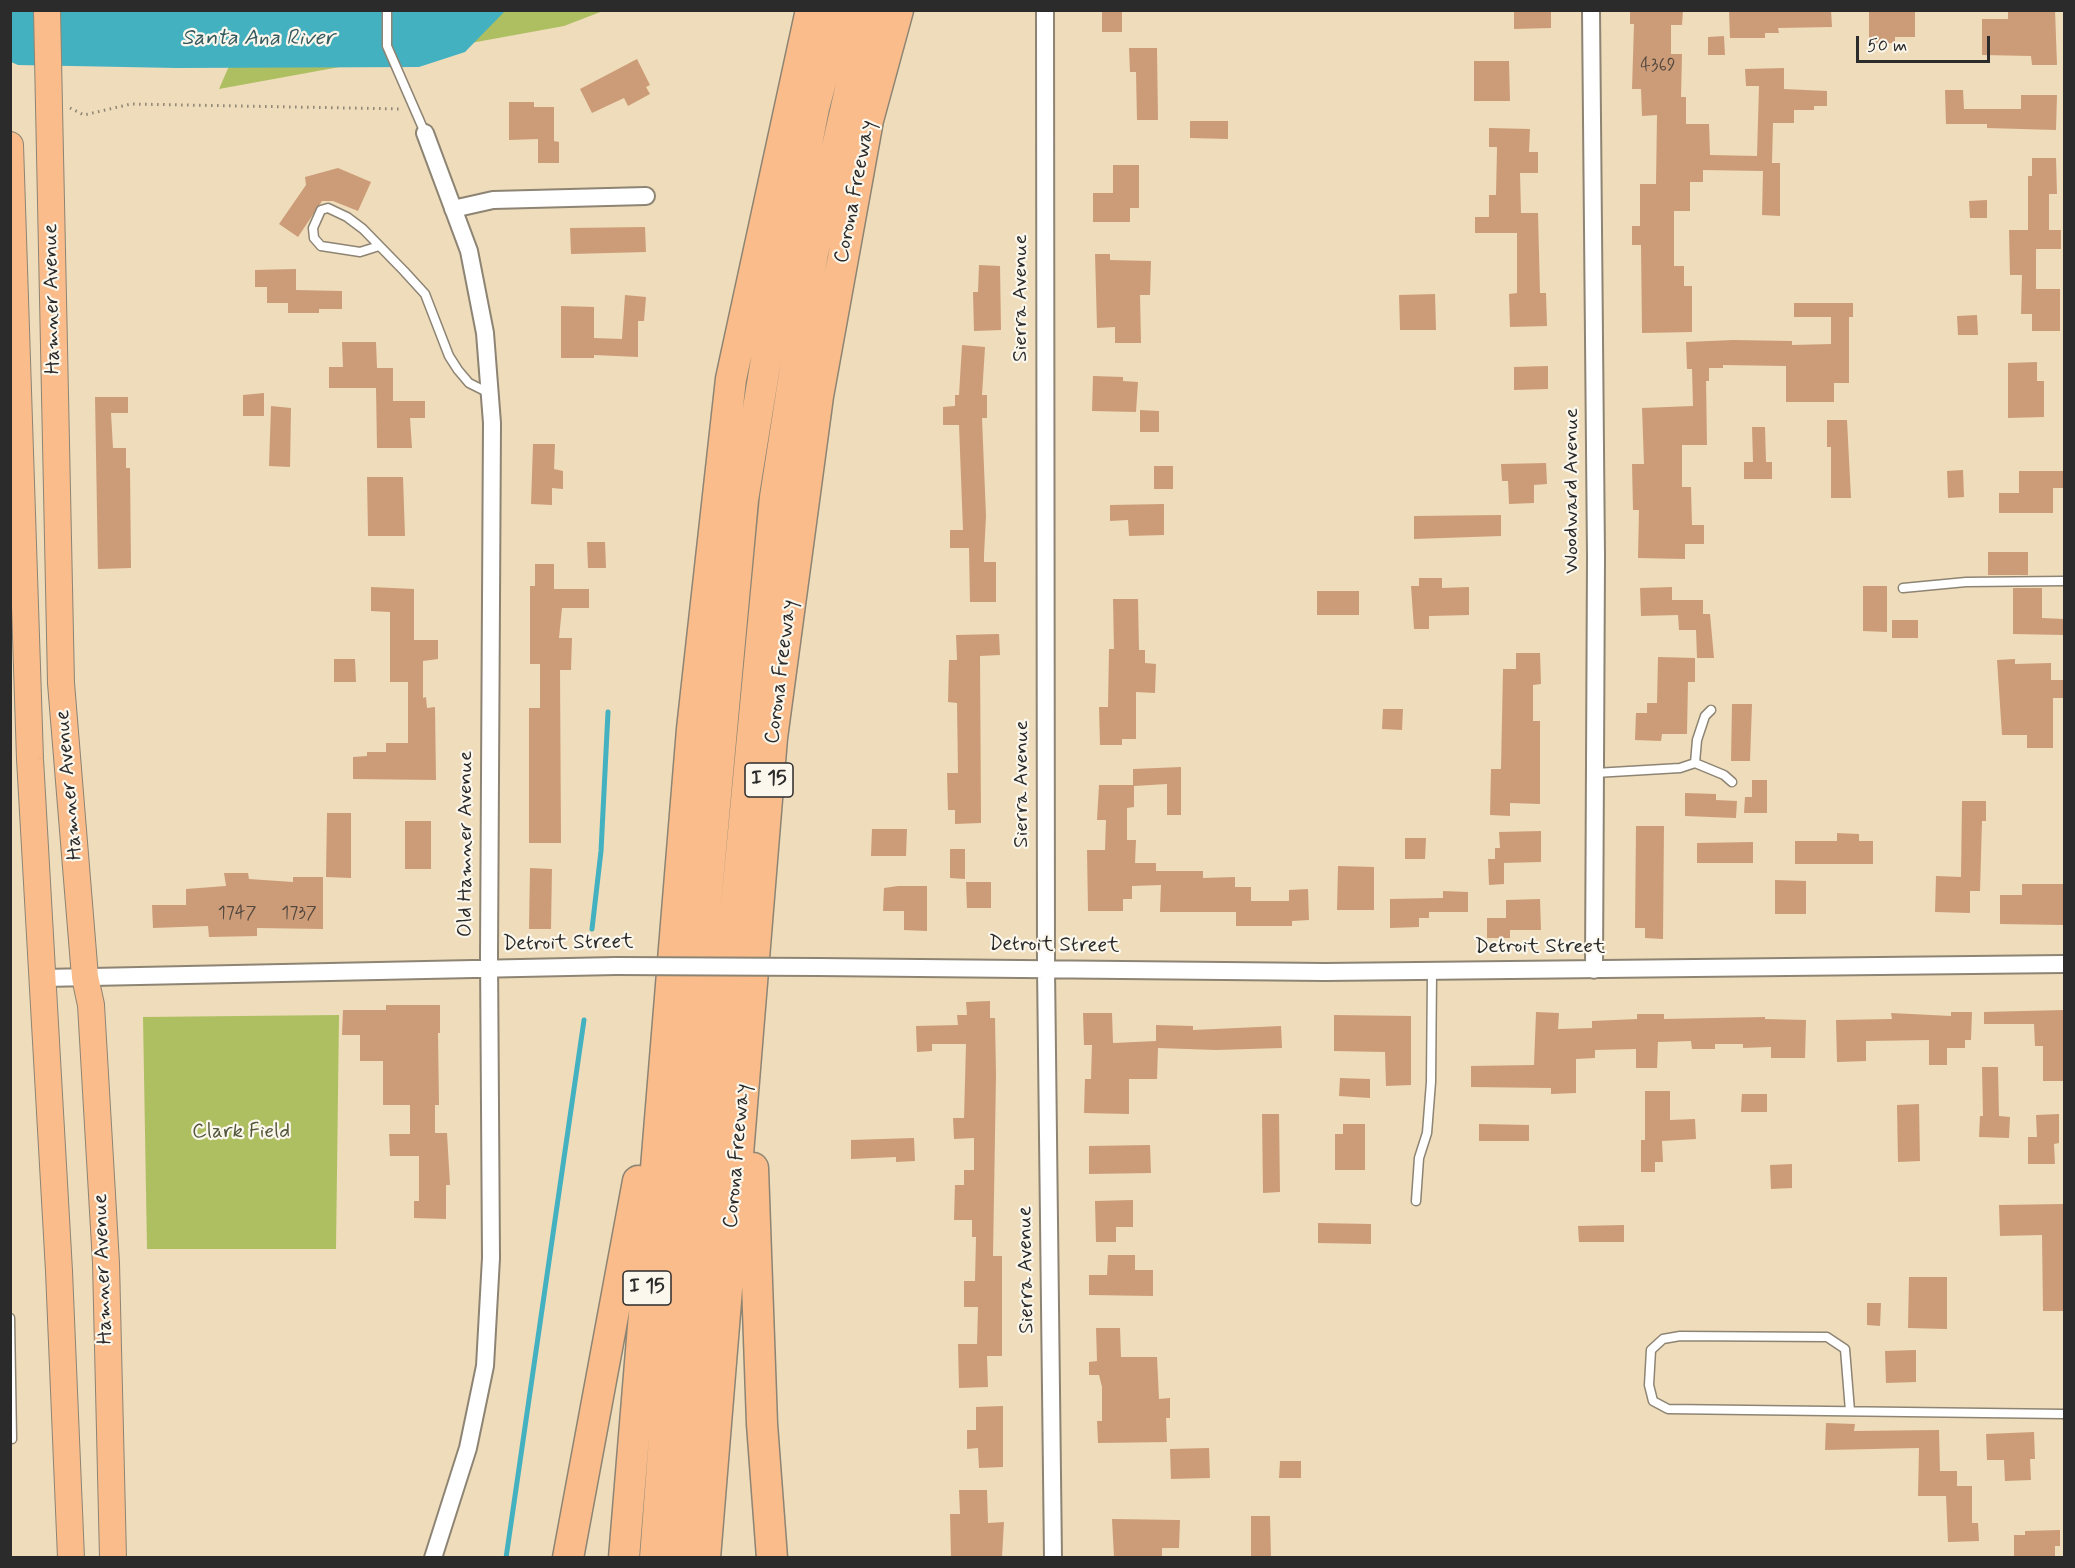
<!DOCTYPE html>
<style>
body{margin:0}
#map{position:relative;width:2075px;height:1568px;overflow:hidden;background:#efdcbb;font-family:Mynerve,sans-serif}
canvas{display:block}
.frame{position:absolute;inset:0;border:12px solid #2b2b2b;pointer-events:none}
.scale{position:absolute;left:1856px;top:36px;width:134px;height:27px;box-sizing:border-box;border:3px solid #2b2b2b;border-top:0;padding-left:8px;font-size:18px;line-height:21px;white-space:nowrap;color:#2b2b2b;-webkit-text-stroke:4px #fbf7ec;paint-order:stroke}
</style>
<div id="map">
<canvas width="2075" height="1568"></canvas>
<div class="frame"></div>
<div class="scale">50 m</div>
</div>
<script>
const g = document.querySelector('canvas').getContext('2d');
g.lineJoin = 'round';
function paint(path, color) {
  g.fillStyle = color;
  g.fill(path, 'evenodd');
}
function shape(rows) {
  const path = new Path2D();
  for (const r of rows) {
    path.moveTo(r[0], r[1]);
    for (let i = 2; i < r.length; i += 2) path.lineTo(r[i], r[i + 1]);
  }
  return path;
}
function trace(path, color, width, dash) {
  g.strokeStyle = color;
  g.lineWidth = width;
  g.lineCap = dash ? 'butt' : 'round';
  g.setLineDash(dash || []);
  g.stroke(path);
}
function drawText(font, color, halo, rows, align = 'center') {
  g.font = font + ' Mynerve,sans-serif';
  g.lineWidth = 4.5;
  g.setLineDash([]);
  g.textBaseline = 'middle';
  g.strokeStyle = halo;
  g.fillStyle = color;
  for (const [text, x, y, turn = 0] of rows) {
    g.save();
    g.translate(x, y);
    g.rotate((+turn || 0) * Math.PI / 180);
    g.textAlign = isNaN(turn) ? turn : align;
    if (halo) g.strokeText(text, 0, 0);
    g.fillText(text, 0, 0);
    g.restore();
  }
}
paint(shape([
 [253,11,603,11,564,26,219,89],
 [339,1015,336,1249,147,1249,143,1017]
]), '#aebf62');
paint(shape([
 [11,11,505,11,465,52,419,67,177,68,18,65,11,62]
]), '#44b1c1');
trace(shape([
 [592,929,601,851,608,712],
 [506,1558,584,1020]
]), '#44b1c1', 5);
paint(shape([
 [1102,10,1122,10,1122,32,1102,32],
 [1514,10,1551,10,1551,28,1514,29],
 [1630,10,1683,10,1682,25,1671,25,1671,54,1682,54,1681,97,1686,97,1686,124,1709,124,1710,155,1757,156,1759,86,1746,86,1745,69,1784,68,1784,89,1827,91,1827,106,1814,106,1814,110,1794,110,1794,123,1773,123,1772,163,1780,163,1780,216,1762,215,1763,171,1703,170,1703,182,1690,182,1690,211,1674,211,1674,266,1684,266,1684,286,1692,286,1692,332,1642,333,1641,245,1632,245,1632,226,1640,226,1640,184,1656,184,1657,115,1642,116,1641,89,1632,89,1634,24,1630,24],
 [1729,10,1831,10,1832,27,1778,28,1779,33,1765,33,1765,38,1730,38],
 [1869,10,1915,10,1915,37,1895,37,1895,43,1869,44],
 [2008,10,2055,10,2057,65,2032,65,2031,56,1982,55,1982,19,2008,19],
 [1724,36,1725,55,1708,55,1708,37],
 [1129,48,1157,48,1158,120,1137,120,1136,72,1130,72],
 [637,59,650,85,646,87,650,94,628,106,624,98,592,113,580,89],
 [1474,61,1509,61,1510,101,1474,101],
 [1945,90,1963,90,1964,109,2021,109,2021,95,2057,95,2056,130,1987,128,1987,124,1946,124],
 [509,102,534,102,534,107,554,107,554,141,559,142,559,163,538,163,538,139,509,140],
 [1190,121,1228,121,1228,139,1190,138],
 [1489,128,1530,129,1529,152,1538,152,1538,173,1520,173,1521,213,1538,213,1540,293,1546,293,1547,326,1510,327,1509,294,1517,293,1517,233,1475,233,1475,217,1489,217,1489,195,1496,195,1497,147,1489,147],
 [2032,158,2056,158,2057,194,2049,194,2049,230,2061,230,2061,249,2036,249,2036,289,2060,289,2060,331,2032,331,2032,314,2021,314,2022,275,2010,275,2009,230,2028,230,2028,176,2032,176],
 [1113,165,1139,165,1139,208,1130,208,1130,222,1093,222,1093,193,1113,193],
 [338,168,371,182,358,211,333,201,322,201,298,237,279,224,306,185,305,177],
 [1987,200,1987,218,1970,218,1969,201],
 [645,227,646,252,571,254,570,228],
 [1095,254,1110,254,1110,260,1151,261,1150,295,1140,295,1141,343,1115,343,1115,327,1097,328],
 [979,265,1000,266,1001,330,974,331,973,292,978,292],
 [296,269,296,290,342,291,342,309,319,309,319,313,288,313,288,303,267,303,267,287,255,287,255,270],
 [1435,294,1436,330,1400,330,1399,295],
 [625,295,646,297,644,321,638,321,638,357,594,355,594,358,561,358,561,306,594,307,594,338,622,339],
 [1794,303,1853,303,1853,317,1849,317,1849,383,1834,383,1834,402,1786,402,1786,366,1723,365,1723,368,1709,368,1709,381,1706,381,1707,445,1682,445,1682,487,1691,487,1692,525,1704,525,1704,544,1685,544,1685,559,1638,558,1639,510,1633,510,1632,464,1644,464,1642,408,1693,406,1692,369,1687,369,1686,342,1733,340,1792,341,1792,345,1831,344,1831,317,1794,317],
 [1977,315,1978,335,1958,335,1957,316],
 [342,342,376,342,377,368,393,368,393,401,425,401,425,418,410,418,412,448,377,448,376,388,329,388,329,367,343,367],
 [962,345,985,347,982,395,987,395,987,418,982,418,986,516,984,555,984,562,996,562,996,602,970,602,969,548,950,548,950,530,963,530,959,425,943,425,943,407,955,406,955,395,959,395],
 [2037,362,2037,381,2044,381,2044,417,2008,418,2008,363],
 [1548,366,1548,389,1514,390,1514,367],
 [1093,376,1123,377,1123,381,1138,382,1136,412,1092,411],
 [264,393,264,416,243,416,243,395],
 [95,397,128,397,128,413,111,413,113,448,126,448,126,468,130,468,131,568,98,569],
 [271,406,291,408,290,467,269,466],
 [1140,410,1159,411,1159,432,1140,432],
 [1827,420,1847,420,1851,498,1831,498,1831,447,1827,447],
 [1752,427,1765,427,1766,462,1772,462,1772,479,1744,479,1744,462,1753,462],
 [533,444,555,444,554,469,563,471,563,489,552,488,552,505,531,504],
 [1546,463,1547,484,1534,485,1534,503,1509,504,1508,481,1502,481,1501,464],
 [1154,466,1173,466,1173,489,1154,489],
 [1963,470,1964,497,1948,498,1947,471],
 [2019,471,2064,471,2064,488,2053,488,2053,513,1999,513,1999,493,2019,493],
 [367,477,403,477,405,536,368,536],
 [1164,504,1164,535,1129,536,1128,520,1110,521,1110,505],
 [1501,515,1501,536,1414,539,1414,516],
 [587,542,605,542,606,568,588,568],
 [1988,552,2028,552,2028,575,1988,575],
 [535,564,554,564,554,589,589,589,589,608,562,608,559,638,572,638,571,670,560,670,561,843,529,843,529,708,540,708,540,664,530,664,530,586,535,586],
 [1419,578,1442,578,1442,588,1469,587,1469,615,1429,616,1429,629,1414,629,1411,586,1419,586],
 [1863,586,1887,586,1887,632,1863,631],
 [371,587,414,589,414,640,438,640,438,659,423,661,423,698,426,697,427,708,435,707,436,780,353,779,353,757,367,756,367,752,386,752,386,743,408,743,408,682,390,682,390,612,371,611],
 [1672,587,1672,600,1703,600,1703,614,1710,614,1714,658,1697,658,1696,630,1679,630,1678,615,1641,616,1640,588],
 [2013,588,2042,588,2042,618,2064,619,2064,635,2013,634],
 [1317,591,1359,591,1359,615,1317,615],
 [1113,599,1138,599,1139,650,1145,650,1145,663,1156,664,1155,693,1136,692,1136,739,1122,739,1122,745,1100,745,1099,707,1108,707,1109,649,1114,649],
 [1892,620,1918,620,1918,638,1892,638],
 [999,634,1000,655,980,656,981,823,955,824,955,810,948,810,947,773,958,773,957,703,948,702,949,660,957,660,956,635],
 [1516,653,1540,653,1541,684,1533,685,1533,721,1540,721,1540,804,1510,803,1510,816,1490,815,1491,769,1501,769,1503,669,1516,669],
 [1658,657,1695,658,1695,682,1688,682,1687,734,1662,734,1661,741,1635,740,1636,713,1647,713,1647,703,1657,703],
 [334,659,355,659,356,682,334,682],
 [2015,659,2015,664,2051,663,2051,680,2064,680,2064,698,2053,698,2053,748,2027,748,2027,735,2002,735,1997,660],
 [1732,704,1752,704,1750,761,1731,761],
 [1383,709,1403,709,1402,730,1382,729],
 [1181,767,1181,815,1167,815,1167,784,1134,786,1134,807,1127,808,1127,840,1136,840,1135,863,1156,863,1156,871,1203,871,1203,878,1235,877,1235,887,1251,887,1251,901,1289,901,1289,890,1308,889,1309,920,1292,921,1292,926,1236,926,1236,912,1160,912,1161,885,1132,886,1132,899,1123,899,1123,911,1088,911,1087,850,1105,850,1106,820,1097,820,1099,785,1133,785,1133,769],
 [1752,780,1767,780,1767,813,1744,813,1745,797,1752,797],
 [1685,793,1716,794,1716,800,1737,801,1736,818,1685,816],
 [1962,801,1986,801,1986,821,1982,821,1980,891,1970,891,1970,913,1935,912,1936,876,1961,877],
 [327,813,351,813,351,878,326,877],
 [405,821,431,821,431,869,405,869],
 [1636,826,1664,826,1663,939,1645,938,1645,928,1635,928],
 [872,829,907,829,906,856,871,856],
 [1541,831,1541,862,1504,863,1504,884,1489,885,1488,859,1495,859,1495,848,1500,848,1499,832],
 [1837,833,1859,834,1859,841,1873,841,1873,864,1795,864,1795,841,1837,841],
 [1405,838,1426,838,1425,859,1405,859],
 [1753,842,1753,863,1697,863,1697,843],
 [950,849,965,849,965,879,950,878],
 [1338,866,1374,867,1374,910,1337,910],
 [530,868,552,869,551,929,529,929],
 [224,873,248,873,249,879,293,882,293,877,323,877,323,929,257,928,257,936,209,937,208,926,153,928,152,905,186,905,186,889,226,886],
 [1775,880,1806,881,1806,914,1775,914],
 [966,882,991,882,991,908,967,908],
 [2022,884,2064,884,2064,925,2000,924,2000,895,2022,895],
 [898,886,927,886,927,931,904,930,904,911,883,911,884,888],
 [1443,891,1468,892,1468,912,1429,912,1429,918,1419,918,1419,927,1390,928,1390,899,1443,898],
 [1540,899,1541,930,1510,930,1510,938,1487,938,1487,918,1506,918,1506,900],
 [990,1001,990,1018,995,1018,996,1075,993,1256,1002,1256,1002,1356,987,1356,988,1387,959,1388,958,1344,977,1344,978,1307,964,1307,964,1281,975,1281,976,1237,972,1237,972,1220,954,1220,955,1185,964,1185,964,1170,974,1170,974,1138,954,1139,953,1118,964,1118,966,1044,932,1044,932,1051,917,1052,916,1026,958,1025,957,1015,967,1015,966,1002],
 [386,1005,440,1005,440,1033,438,1033,439,1105,435,1105,435,1133,447,1133,450,1185,446,1185,446,1219,414,1218,414,1201,419,1201,419,1156,390,1156,389,1134,410,1134,410,1105,383,1105,383,1061,360,1061,360,1035,342,1035,343,1010,386,1010],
 [2064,1010,2064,1081,2043,1081,2043,1046,2035,1046,2034,1024,1984,1024,1984,1012],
 [1536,1012,1559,1013,1558,1029,1592,1028,1592,1021,1637,1019,1637,1014,1664,1014,1664,1019,1765,1017,1765,1019,1806,1020,1805,1058,1771,1058,1771,1047,1743,1048,1743,1044,1715,1044,1715,1049,1692,1049,1691,1041,1658,1042,1657,1068,1636,1068,1636,1049,1595,1050,1595,1058,1576,1059,1576,1093,1551,1094,1551,1088,1471,1087,1471,1066,1534,1065],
 [1951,1012,1972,1012,1971,1040,1965,1040,1965,1048,1947,1048,1947,1065,1929,1065,1929,1040,1866,1041,1866,1061,1837,1062,1836,1020,1892,1019,1891,1013,1951,1016],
 [1083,1013,1112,1013,1113,1043,1156,1041,1156,1025,1193,1026,1193,1030,1281,1026,1282,1048,1216,1050,1158,1048,1157,1079,1129,1079,1129,1114,1084,1113,1085,1079,1091,1079,1092,1045,1084,1045],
 [1334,1015,1411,1016,1411,1085,1386,1086,1385,1052,1334,1051],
 [1982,1067,1998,1067,1999,1116,2010,1117,2009,1138,1979,1137,1980,1116,1983,1116],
 [1340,1078,1370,1079,1370,1098,1339,1096],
 [1645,1091,1670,1091,1670,1120,1695,1119,1696,1139,1662,1141,1663,1162,1655,1162,1655,1172,1641,1172,1641,1140,1645,1140],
 [1742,1094,1767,1094,1767,1112,1741,1112],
 [1919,1104,1920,1161,1898,1162,1897,1105],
 [1262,1114,1279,1114,1280,1192,1263,1193],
 [2059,1114,2059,1143,2054,1144,2055,1164,2028,1164,2028,1137,2037,1137,2036,1115],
 [1343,1124,1365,1124,1365,1170,1335,1170,1335,1134,1343,1134],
 [1479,1124,1529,1125,1529,1141,1479,1141],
 [914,1138,915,1161,896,1162,896,1157,851,1159,851,1140],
 [1150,1145,1151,1173,1089,1174,1089,1146],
 [1792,1164,1792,1188,1771,1189,1770,1165],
 [1133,1200,1133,1227,1116,1227,1116,1242,1096,1242,1095,1201],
 [2063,1204,2064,1311,2043,1311,2042,1235,2000,1236,1999,1205],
 [1318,1223,1371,1224,1371,1244,1318,1243],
 [1624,1225,1624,1242,1579,1242,1578,1226],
 [1108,1255,1135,1255,1135,1270,1153,1270,1153,1296,1089,1295,1089,1275,1107,1275],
 [1909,1277,1947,1277,1947,1329,1908,1328],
 [1867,1303,1881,1303,1880,1326,1867,1325],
 [1096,1328,1120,1328,1121,1357,1157,1357,1159,1399,1170,1398,1170,1418,1166,1418,1167,1442,1098,1443,1097,1421,1102,1421,1102,1387,1099,1375,1089,1375,1089,1362,1097,1361],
 [1916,1350,1916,1382,1886,1383,1885,1351],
 [1003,1406,1003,1467,979,1468,978,1448,967,1449,967,1430,976,1430,976,1407],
 [1826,1423,1855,1424,1854,1431,1939,1430,1940,1471,1957,1471,1957,1486,1972,1486,1972,1523,1978,1523,1979,1541,1948,1542,1946,1496,1918,1496,1919,1448,1825,1450],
 [2034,1432,2035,1459,2030,1459,2031,1480,2005,1481,2004,1460,1987,1460,1986,1434],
 [1209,1448,1210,1478,1171,1479,1170,1449],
 [1280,1461,1301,1461,1301,1478,1279,1478],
 [959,1490,987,1490,988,1523,1004,1522,1002,1557,951,1557,950,1514,960,1514],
 [1251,1516,1270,1516,1271,1557,1251,1557],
 [1112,1519,1180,1520,1179,1548,1162,1548,1162,1557,1114,1557],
 [2060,1530,2060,1546,2055,1546,2055,1557,2014,1557,2014,1535,2025,1535,2025,1531]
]), '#cc9c78');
const service = shape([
 [387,10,387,46,425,133],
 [379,246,360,252,321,246,314,238,313,228,321,210,328,208,347,217,363,229,404,271,425,294,449,356,458,370,469,383,489,393],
 [1903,588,1966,582,2064,581],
 [1695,763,1724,775,1732,782],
 [1595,773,1680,768,1695,763,1697,740,1705,716,1711,710],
 [1416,1201,1419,1158,1427,1133,1431,1082,1432,972],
 [10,1318,12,1439],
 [1850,1411,1845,1349,1827,1337,1680,1336,1663,1339,1651,1350,1649,1385,1653,1401,1668,1409,2064,1414]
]);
const minor = shape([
 [1045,10,1046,968,1053,1558],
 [1591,10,1596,557,1594,970],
 [425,133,469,251,485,333,492,423,489,955,491,1258,485,1366,468,1448,433,1558],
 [453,209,493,200,646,196],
 [818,967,1325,972,2064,964],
 [44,978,616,966]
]);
const primary = shape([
 [47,10,61,683,85,977,91,1005,106,1263,113,1558],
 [10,145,30,759,59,1271,71,1558]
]);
const motorway = shape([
 [753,1168,762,1424,772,1558],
 [568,1558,638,1181],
 [624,1558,692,729,731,379,811,10],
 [655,1558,694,1035,743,500,773,317,814,108,840,10],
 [680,1558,726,1010,775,497,813,253,868,10],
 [705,1558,772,738,818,396,868,120,898,10]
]);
trace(service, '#8d8473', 11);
trace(minor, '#8d8473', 20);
trace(primary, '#8d8473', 28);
trace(motorway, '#8d8473', 33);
trace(shape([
 [70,108,84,115,131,104,403,109]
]), '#8d8473', 3, [1.5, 4.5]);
trace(service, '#fff', 8);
trace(minor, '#fff', 16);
trace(primary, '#f9bc8a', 26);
trace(motorway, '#f9bc8a', 30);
const minorBridge = shape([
 [616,966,818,967]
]);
trace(minorBridge, '#8d8473', 20, []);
trace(minorBridge, '#fff', 16);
drawText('18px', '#53473e', null, [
 ["4369",1658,66],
 ["1747",237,914],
 ["1737",299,914]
]);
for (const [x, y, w] of [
 [769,780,48],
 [647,1288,48]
]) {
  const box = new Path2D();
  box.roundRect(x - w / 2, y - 17, w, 34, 4.5);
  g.fillStyle = '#fbf7ec';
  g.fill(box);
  trace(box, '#2b2b2b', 1.5);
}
drawText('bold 20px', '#2b2b2b', null, [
 ["I 15",769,780],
 ["I 15",647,1288]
]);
drawText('21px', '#2b2b2b', '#fbf7ec', [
 ["Corona Freeway",856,192,-79],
 ["Sierra Avenue",1022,298,-90],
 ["Hamner Avenue",53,299,-91],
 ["Woodward Avenue",1573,491,-90],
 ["Corona Freeway",782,672,-83],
 ["Sierra Avenue",1023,784,-90],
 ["Hamner Avenue",70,785,-95],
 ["Old Hamner Avenue",467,844,-90],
 ["Detroit Street",568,944,-1],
 ["Detroit Street",1054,946,1],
 ["Detroit Street",1540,948],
 ["Corona Freeway",738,1156,-85],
 ["Hamner Avenue",104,1269,-92],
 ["Sierra Avenue",1027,1270,-91]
]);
drawText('21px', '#52573c', '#fbf7ec', [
 ["Clark Field",241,1133]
]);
drawText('italic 22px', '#345a60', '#fbf7ec', [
 ["Santa Ana River",258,39]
]);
</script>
